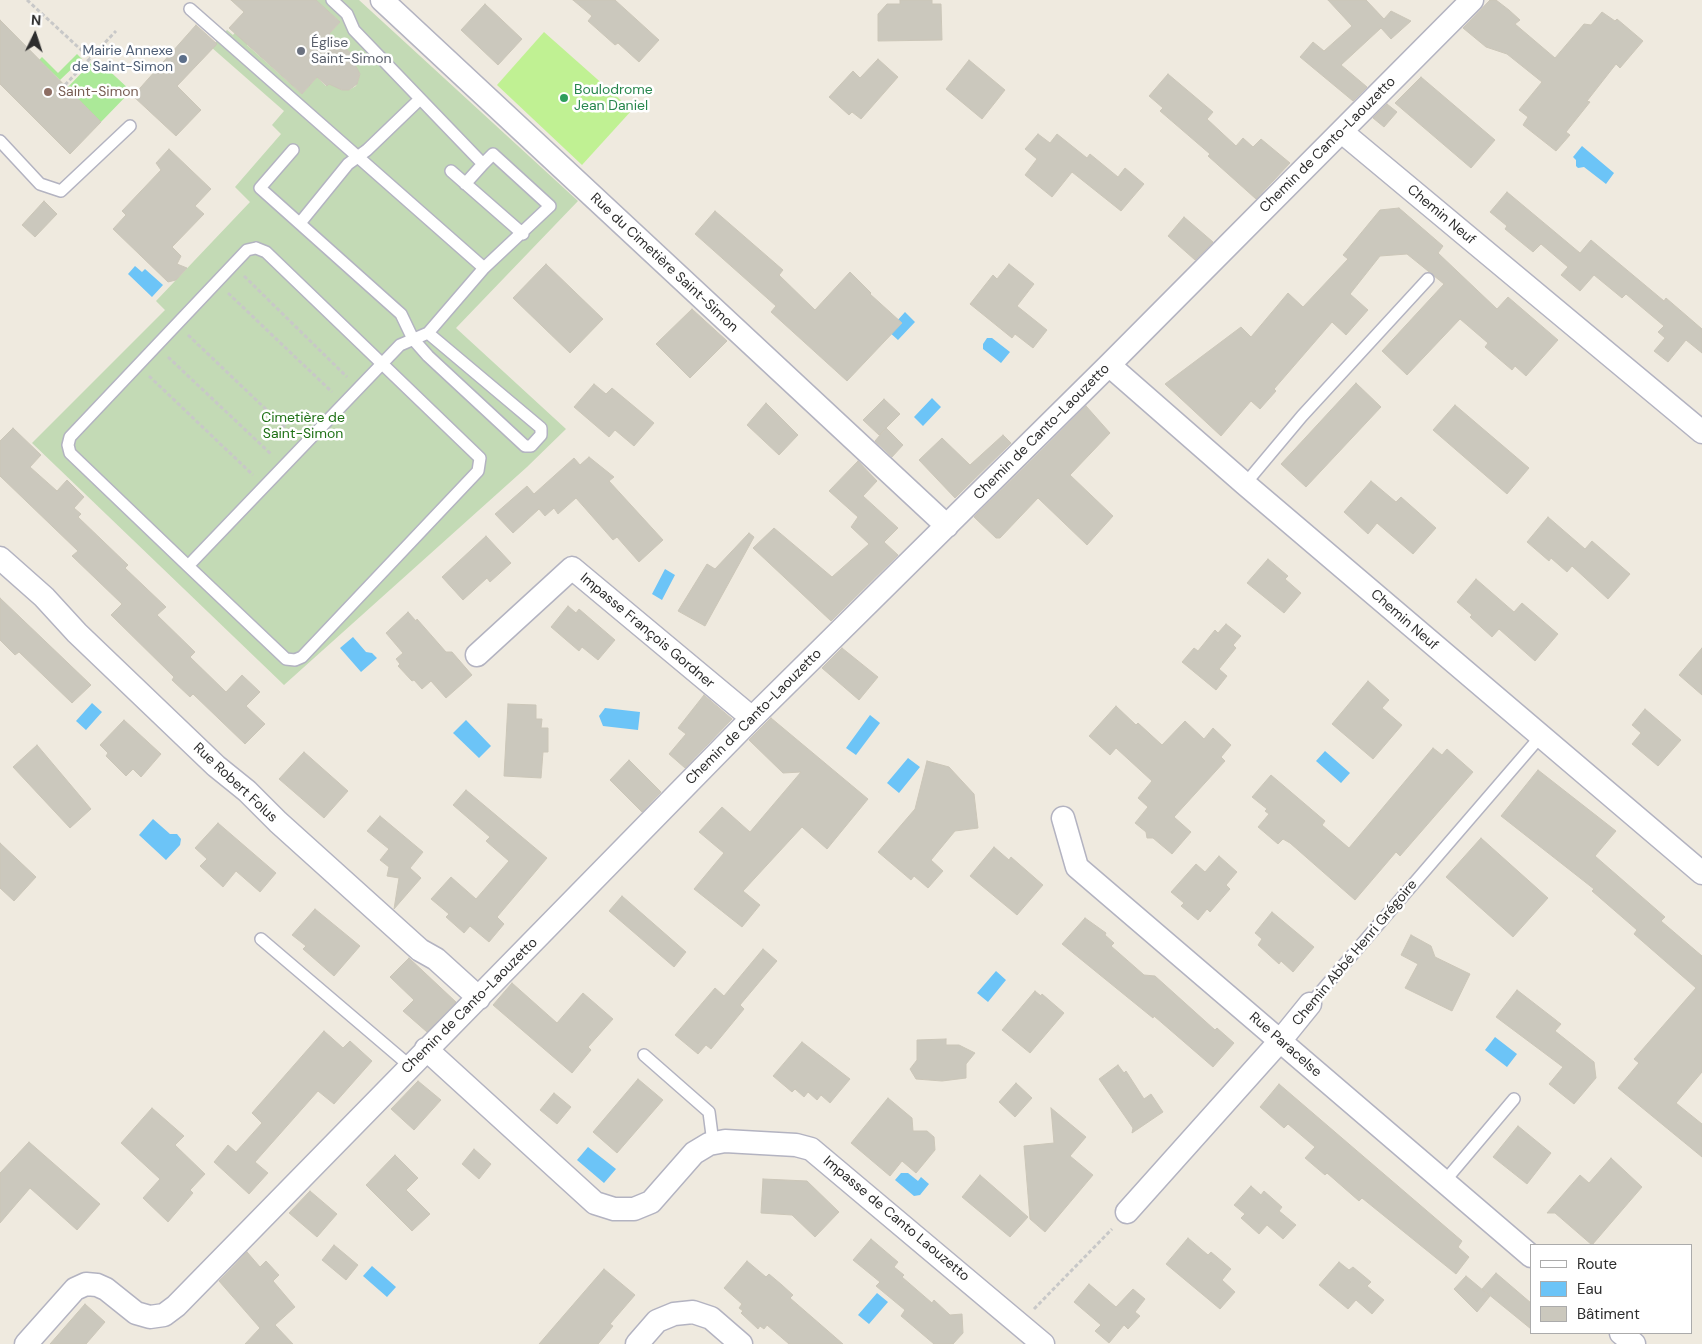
<!DOCTYPE html>
<meta charset="utf-8">
<style>
body{margin:0}
#map{position:relative;width:1702px;height:1344px;overflow:hidden;background:#efeadf;font-family:"DM Sans",sans-serif}
canvas{display:block}
.legend{position:absolute;left:1530px;top:1244px;width:162px;height:90px;box-sizing:border-box;background:#fff;border:1px solid #ababab;margin:0;padding:6px 9px;list-style:none;font-size:15px;color:#2d2d2d}
.legend li{display:flex;align-items:center;gap:10px;height:25px}
.legend b{width:25px;border:1px solid #ababab}
.north{position:absolute;left:10px;top:10px;width:50px;height:50px;-webkit-text-stroke:4px #fff;paint-order:stroke;rotate:4deg;font-size:14px;font-weight:700;line-height:20px;text-align:center;color:#2d2d2d}
.north::after{content:'';display:block;margin:auto;width:18px;height:22px;background:#2d2d2d;clip-path:polygon(50% 0,100% 100%,50% 72%,0 100%)}
</style>
<div id="map">
<canvas width="1702" height="1344"></canvas>
<ul class="legend">
<li><b style="height:6px;background:#fff"></b>Route</li>
<li><b style="height:14px;background:#6cc4f7"></b>Eau</li>
<li><b style="height:14px;background:#cbc8bd"></b>Bâtiment</li>
</ul>
<div class="north">N</div>
</div>
<script>
const g = document.querySelector('canvas').getContext('2d');
g.lineJoin = 'round';
function paint(path, color) {
  g.fillStyle = color;
  g.fill(path, 'evenodd');
}
function shape(rows) {
  const path = new Path2D();
  for (const r of rows) {
    path.moveTo(r[0], r[1]);
    for (let i = 2; i < r.length; i += 2) path.lineTo(r[i], r[i + 1]);
  }
  return path;
}
function trace(path, color, width, dash) {
  g.strokeStyle = color;
  g.lineWidth = width;
  g.lineCap = dash ? 'butt' : 'round';
  g.setLineDash(dash || []);
  g.stroke(path);
}
function drawText(font, color, halo, rows, align = 'center') {
  g.font = font + ' "DM Sans",sans-serif';
  g.lineWidth = 5;
  g.setLineDash([]);
  g.textBaseline = 'middle';
  g.strokeStyle = halo;
  g.fillStyle = color;
  for (const [text, x, y, turn = 0] of rows) {
    g.save();
    g.translate(x, y);
    g.rotate((+turn || 0) * Math.PI / 180);
    g.textAlign = isNaN(turn) ? turn : align;
    if (halo) g.strokeText(text, 0, 0);
    g.fillText(text, 0, 0);
    g.restore();
  }
}
paint(shape([
 [77,54,82,59,60,80,39,60,42,57,58,73],
 [92,62,102,64,131,91,101,122,67,88]
]), '#abe998');
paint(shape([
 [315,0,359,0,578,201,456,328,566,429,527,467,284,685,32,443,165,310,156,301,250,202,235,187,281,134,272,125,284,111,211,47,227,30,233,35,236,31,249,43,247,45,302,94,317,77,326,86,331,82,342,90,349,90,356,86,360,74,350,60,354,56,329,34,340,22]
]), '#c3dab5');
paint(shape([
 [544,32,632,110,582,165,497,85]
]), '#c0f193');
paint(shape([
 [1582,146,1614,173,1606,184,1584,167,1578,168,1576,166,1576,160,1573,157],
 [135,266,142,272,145,269,163,285,152,297,128,274],
 [905,312,915,322,898,340,888,331],
 [987,338,992,338,1010,352,1001,363,983,349,983,344],
 [932,398,941,407,923,426,914,417],
 [665,569,675,575,662,600,652,594],
 [353,637,366,652,372,653,377,658,361,672,340,648],
 [92,703,102,712,86,730,76,721],
 [605,708,640,712,638,730,603,726,599,716],
 [870,715,880,723,856,755,846,748],
 [466,720,491,746,479,758,453,733],
 [1325,751,1350,773,1341,783,1316,761],
 [908,758,920,767,899,793,887,783],
 [153,819,170,834,177,834,181,839,180,845,166,860,139,835],
 [996,971,1006,980,988,1002,977,993],
 [1495,1037,1517,1054,1507,1067,1485,1050],
 [588,1147,616,1169,604,1183,577,1160],
 [901,1173,908,1173,918,1181,921,1177,929,1184,920,1195,914,1196,895,1180],
 [372,1266,396,1287,387,1297,363,1276],
 [877,1293,888,1302,869,1324,858,1315]
]), '#6cc4f7');
const building = shape([
 [231,0,316,0,340,22,329,34,354,56,352,59,360,74,357,84,349,90,342,90,329,84,327,86,317,77,302,94,229,28,244,12,231,0],
 [573,0,615,0,659,40,639,62,618,43,615,45,588,21,592,16,573,0],
 [900,0,932,0,932,4,941,4,942,40,878,41,878,14,887,4,900,4,900,0],
 [1328,0,1366,0,1384,19,1391,11,1411,21,1391,39,1381,28,1341,65,1367,87,1353,101,1300,57,1313,42,1324,51,1352,26,1328,0],
 [1490,0,1496,0,1509,10,1520,20,1515,24,1555,58,1584,24,1591,25,1602,12,1615,21,1617,19,1643,41,1620,68,1616,64,1587,101,1590,102,1566,132,1570,135,1556,151,1523,125,1528,117,1519,110,1542,82,1507,54,1486,47,1463,28,1490,0],
 [485,4,522,39,498,65,461,30,485,4],
 [0,20,101,122,70,154,0,84,0,20],
 [196,25,217,44,177,86,201,110,176,136,133,96,196,25],
 [878,59,898,77,861,119,852,112,849,115,829,97,853,71,860,78,878,59],
 [969,60,1005,90,982,119,946,89,969,60],
 [1168,74,1213,112,1207,119,1236,146,1243,138,1253,147,1261,139,1290,163,1256,199,1208,156,1210,154,1160,111,1163,108,1149,96,1168,74],
 [1421,77,1495,140,1471,168,1395,103,1421,77],
 [1387,104,1397,112,1384,127,1373,118,1387,104],
 [1038,134,1050,143,1057,134,1087,158,1090,154,1118,177,1125,168,1144,184,1121,211,1072,172,1052,197,1025,175,1037,159,1025,149,1038,134],
 [169,149,211,189,195,206,204,214,172,247,181,256,177,264,187,268,176,280,168,282,113,229,126,215,122,211,161,170,156,163,169,149],
 [1507,192,1580,253,1591,240,1664,301,1666,298,1702,329,1702,353,1686,340,1668,362,1654,351,1665,338,1658,332,1664,326,1626,294,1622,298,1594,275,1580,291,1561,275,1568,267,1541,244,1533,252,1505,229,1507,226,1490,212,1507,192],
 [44,201,57,214,35,237,22,225,44,201],
 [1399,208,1443,246,1438,253,1497,309,1508,297,1558,340,1526,376,1515,366,1512,370,1485,347,1488,343,1460,319,1407,375,1382,351,1444,284,1407,254,1380,256,1350,294,1368,310,1346,335,1332,322,1274,389,1276,391,1260,409,1251,401,1221,436,1165,384,1241,327,1251,337,1288,293,1303,307,1348,259,1343,255,1380,210,1399,208],
 [715,211,783,270,779,275,815,310,850,272,871,293,870,294,902,323,847,381,771,312,776,306,695,234,715,211],
 [1184,217,1213,242,1195,260,1168,236,1184,217],
 [546,264,603,319,570,353,513,298,546,264],
 [1009,264,1034,284,1017,306,1047,330,1033,348,1015,334,1012,338,970,304,993,275,997,279,1009,264],
 [692,309,727,341,690,378,656,344,692,309],
 [1356,383,1381,407,1306,487,1281,464,1356,383],
 [594,384,606,394,612,388,654,423,634,446,615,430,609,437,574,407,594,384],
 [884,399,900,414,879,435,863,420,884,399],
 [766,403,798,435,779,455,747,425,766,403],
 [1455,405,1529,468,1507,494,1433,430,1455,405],
 [1086,406,1110,433,1070,475,1113,516,1087,545,1038,498,1000,538,996,538,974,517,1086,406],
 [13,428,41,455,30,467,57,491,67,480,84,497,74,508,81,514,78,517,128,565,125,568,166,607,157,615,195,652,190,657,226,692,242,675,260,692,246,706,265,724,245,744,193,694,190,697,172,680,174,677,111,615,122,604,72,556,78,551,0,476,0,441,13,428],
 [886,428,903,445,892,457,875,441,886,428],
 [1003,435,1011,443,955,498,919,460,942,438,970,465,1003,435],
 [589,457,614,477,609,481,663,540,639,562,617,537,613,540,576,498,558,514,554,508,545,516,539,509,513,533,495,514,527,486,534,494,574,458,580,465,589,457],
 [858,461,877,481,863,496,898,528,884,542,898,555,831,621,753,548,774,528,832,577,869,544,851,527,858,517,829,491,858,461],
 [1371,481,1396,502,1401,497,1436,528,1413,554,1377,523,1368,534,1344,512,1371,481],
 [1548,517,1585,549,1592,541,1630,574,1608,599,1572,566,1567,572,1551,558,1549,561,1527,542,1548,517],
 [749,533,754,537,705,626,678,611,707,564,715,569,749,533],
 [486,536,511,563,490,582,487,578,463,600,442,577,486,536],
 [1268,559,1288,576,1285,579,1301,593,1284,613,1247,583,1268,559],
 [1476,579,1514,612,1522,603,1558,634,1535,661,1499,629,1492,637,1470,617,1472,615,1457,602,1476,579],
 [0,598,91,685,72,703,19,652,15,655,0,640,0,598],
 [568,606,576,613,579,609,615,640,598,660,582,647,579,651,551,627,568,606],
 [408,612,416,621,417,619,446,652,452,652,472,675,446,698,431,681,422,689,414,680,412,681,398,666,400,664,396,659,403,653,386,633,408,612],
 [1226,624,1241,636,1233,645,1236,648,1219,669,1227,676,1216,690,1182,662,1194,648,1198,651,1215,630,1218,633,1226,624],
 [842,648,878,677,859,700,822,668,842,648],
 [1702,648,1702,695,1679,675,1702,648],
 [1368,681,1389,700,1382,708,1402,725,1373,759,1332,724,1368,681],
 [704,695,732,719,685,768,669,754,686,734,678,728,704,695],
 [508,704,536,705,536,719,542,719,541,728,548,728,548,752,543,752,541,778,504,776,508,704],
 [1116,706,1136,725,1138,723,1162,745,1185,721,1204,739,1213,728,1231,745,1221,757,1225,761,1174,817,1191,832,1172,854,1153,838,1147,838,1146,832,1135,823,1148,807,1138,798,1152,781,1116,748,1110,755,1089,736,1116,706],
 [1645,709,1681,740,1658,766,1632,744,1641,733,1632,725,1645,709],
 [771,718,868,799,827,849,802,827,743,891,760,905,742,927,694,889,724,853,699,832,722,807,750,832,801,772,783,773,749,740,771,718],
 [124,720,161,754,141,777,133,769,126,776,106,756,108,753,100,745,124,720],
 [37,745,91,809,70,828,13,767,37,745],
 [1433,748,1442,755,1447,749,1473,772,1400,856,1396,852,1355,900,1290,843,1283,839,1278,844,1258,827,1269,814,1265,811,1267,809,1252,797,1271,775,1325,821,1322,825,1349,848,1433,748],
 [304,752,348,791,324,818,279,779,304,752],
 [629,760,661,792,642,812,610,780,629,760],
 [927,761,949,767,974,794,978,828,955,831,931,860,943,871,928,888,914,876,911,880,878,852,915,809,927,761],
 [1538,770,1616,831,1595,856,1665,917,1661,921,1702,956,1702,1072,1676,1103,1702,1124,1702,1157,1618,1088,1639,1063,1634,1059,1696,988,1634,934,1637,930,1592,891,1594,889,1501,816,1538,770],
 [466,790,547,858,497,917,504,924,489,942,470,926,464,933,446,917,449,914,431,899,451,877,476,899,509,861,486,841,490,837,453,805,466,790],
 [380,816,423,852,410,868,421,878,394,909,399,878,387,876,389,867,380,860,389,849,367,831,380,816],
 [218,823,276,873,260,892,236,871,223,887,200,866,207,859,195,848,218,823],
 [1481,838,1548,898,1513,937,1446,877,1481,838],
 [0,843,36,877,14,901,0,888,0,843],
 [994,847,1009,860,1011,857,1043,885,1017,915,970,876,994,847],
 [1219,856,1237,872,1226,885,1230,889,1210,912,1207,909,1198,920,1181,906,1184,903,1171,892,1196,864,1205,872,1219,856],
 [622,896,686,952,674,967,609,911,622,896],
 [315,909,360,946,334,976,303,949,306,946,292,935,315,909],
 [1272,912,1314,947,1293,972,1281,961,1279,964,1258,945,1262,939,1255,933,1272,912],
 [1085,918,1106,933,1105,935,1114,943,1111,946,1144,975,1155,976,1215,1030,1217,1028,1234,1043,1213,1067,1154,1016,1153,1018,1062,944,1085,918],
 [1411,935,1431,946,1435,957,1470,974,1452,1011,1405,988,1418,964,1401,955,1411,935],
 [763,949,777,961,740,1005,744,1009,711,1049,706,1045,698,1054,675,1035,715,988,724,996,763,949],
 [409,958,456,1002,427,1032,403,1011,414,1000,390,977,409,958],
 [512,983,557,1023,583,993,613,1019,588,1047,591,1050,572,1073,493,1005,512,983],
 [1517,990,1561,1024,1555,1031,1594,1062,1596,1078,1574,1104,1549,1084,1563,1067,1496,1017,1517,990],
 [1035,991,1041,996,1042,994,1064,1013,1030,1053,1002,1030,1035,991],
 [324,1031,343,1048,350,1041,372,1061,334,1104,318,1091,255,1162,268,1173,249,1194,214,1162,228,1145,236,1152,262,1123,252,1113,324,1031],
 [946,1039,946,1045,959,1045,975,1053,966,1064,966,1078,942,1081,916,1079,910,1069,917,1060,917,1040,946,1039],
 [802,1042,850,1079,830,1103,821,1095,817,1100,808,1092,804,1097,795,1089,792,1092,773,1076,802,1042],
 [1118,1065,1124,1073,1126,1071,1144,1099,1151,1094,1163,1112,1132,1133,1133,1128,1099,1079,1118,1065],
 [638,1079,663,1100,617,1153,593,1132,638,1079],
 [418,1081,441,1100,414,1130,391,1109,418,1081],
 [1016,1083,1032,1098,1015,1117,999,1102,1016,1083],
 [1279,1084,1462,1241,1458,1247,1469,1257,1456,1274,1362,1198,1359,1201,1327,1173,1325,1175,1305,1158,1315,1147,1288,1124,1284,1128,1260,1107,1279,1084],
 [554,1093,571,1107,557,1124,540,1110,554,1093],
 [888,1098,912,1118,913,1131,927,1131,934,1137,935,1150,916,1173,902,1161,890,1176,851,1143,888,1098],
 [152,1108,184,1136,175,1145,205,1174,190,1190,193,1193,168,1222,143,1198,160,1179,121,1143,152,1108],
 [1051,1108,1086,1137,1070,1156,1093,1175,1045,1232,1030,1219,1024,1146,1054,1143,1051,1108],
 [1518,1126,1551,1153,1527,1184,1493,1157,1518,1126],
 [29,1142,100,1204,77,1230,30,1188,0,1223,0,1173,29,1142],
 [474,1149,491,1164,479,1179,462,1164,474,1149],
 [395,1155,418,1178,406,1190,430,1214,412,1231,366,1185,395,1155],
 [1611,1158,1642,1187,1592,1245,1555,1213,1547,1213,1580,1175,1589,1183,1611,1158],
 [980,1175,1028,1217,1010,1237,962,1197,980,1175],
 [763,1179,807,1181,839,1212,815,1237,792,1215,761,1213,763,1179],
 [1251,1186,1261,1195,1264,1191,1282,1207,1279,1211,1296,1225,1283,1239,1267,1225,1259,1234,1241,1218,1245,1214,1234,1205,1251,1186],
 [310,1191,337,1214,317,1237,289,1213,310,1191],
 [1188,1238,1208,1255,1211,1252,1231,1269,1222,1280,1235,1292,1220,1309,1166,1264,1188,1238],
 [871,1239,898,1262,894,1267,904,1275,902,1277,932,1303,934,1300,950,1315,962,1314,963,1333,953,1344,934,1344,901,1316,905,1310,876,1286,880,1282,853,1260,871,1239],
 [334,1245,358,1265,346,1280,322,1260,334,1245],
 [247,1252,260,1267,266,1261,279,1275,273,1281,295,1307,275,1325,293,1344,245,1344,260,1328,219,1281,247,1252],
 [747,1261,766,1277,769,1274,782,1285,793,1295,790,1298,843,1344,789,1344,767,1325,764,1329,760,1326,758,1329,741,1313,743,1311,739,1308,742,1304,724,1288,747,1261],
 [1339,1262,1349,1270,1353,1267,1371,1282,1367,1286,1384,1300,1372,1314,1356,1300,1348,1309,1319,1285,1339,1262],
 [604,1269,635,1295,610,1324,613,1326,598,1344,539,1344,604,1269],
 [1496,1273,1531,1303,1531,1329,1482,1289,1496,1273],
 [1466,1276,1490,1296,1477,1312,1454,1289,1466,1276],
 [1089,1284,1116,1307,1133,1289,1145,1299,1135,1312,1140,1316,1128,1329,1124,1325,1109,1343,1095,1331,1101,1325,1074,1302,1089,1284],
 [85,1304,105,1322,86,1344,50,1344,85,1304]
]);
paint(building, '#cbc8bd');
trace(building, '#cbc6b8', 1);
const lane = shape([
 [332,0,347,14,354,30,483,164,493,154,550,206,484,268],
 [0,141,40,184,61,191,130,126],
 [293,150,260,188,401,314,413,339,428,356,525,446,531,446,541,435,541,428,428,333],
 [451,171,523,234],
 [465,184,483,164],
 [300,223,348,164,367,150,420,99],
 [256,248,266,252,480,458,478,471,302,657,295,660,286,659,188,566,70,453,68,445,70,437,247,250,256,248],
 [1245,484,1302,416,1428,279],
 [188,566,400,345,428,333,484,268,190,9],
 [261,939,410,1066],
 [1310,1004,1540,737],
 [644,1055,709,1112,713,1143],
 [1444,1182,1514,1099]
]);
const street = shape([
 [382,0,947,526],
 [1342,132,1702,432],
 [1109,365,1245,484,1702,873],
 [0,558,44,597,77,633,216,766,247,791,278,822,420,950,436,959,479,998],
 [477,655,572,568,752,718],
 [1063,818,1077,867,1531,1256],
 [426,1049,595,1203,614,1209,634,1209,651,1202,694,1153,709,1144,725,1141,796,1145,811,1149,1043,1344],
 [1127,1212,1280,1041,1310,1004],
 [1621,1333,1634,1344],
 [26,1344,75,1289,86,1284,97,1285,106,1289,136,1313,150,1317,164,1315,176,1306,752,718,1109,365,1472,0],
 [637,1344,657,1321,674,1314,693,1312,711,1318,741,1344]
]);
trace(lane, '#b3b3c1', 14);
trace(street, '#b3b3c1', 25);
trace(shape([
 [27,0,90,58],
 [65,85,116,31],
 [244,276,347,377],
 [228,293,332,392],
 [188,335,292,434],
 [168,357,272,455],
 [149,376,253,475],
 [1034,1309,1112,1229]
]), '#c8c8c8', 3, [4, 2.5]);
trace(lane, '#fff', 11);
trace(street, '#fff', 22);
for (const [x, y, r, color] of [
 [301,51,5,"#6b7280"],
 [183,59,5,"#5c6f8a"],
 [48,92,5,"#8d6e63"],
 [564,98,5,"#2e9e5b"]
]) {
  const dot = new Path2D();
  dot.arc(x, y, r, 0, 2 * Math.PI);
  g.fillStyle = color;
  g.fill(dot);
  trace(dot, '#fff', 2);
}
drawText('14px', '#5b616d', '#fff', [
 ["Église",311,43],
 ["Saint-Simon",311,59]
], 'left');
drawText('14px', '#4e5e75', '#fff', [
 ["Mairie Annexe",173,51],
 ["de Saint-Simon",173,67]
], 'right');
drawText('14px', '#27864d', '#fff', [
 ["Boulodrome",574,90],
 ["Jean Daniel",574,106]
], 'left');
drawText('14px', '#785e54', '#fff', [
 ["Saint-Simon",58,92]
], 'left');
drawText('14px', '#2d2d2d', '#fff', [
 ["Chemin de Canto-Laouzetto",1328,145,-45],
 ["Chemin Neuf",1441,215,40],
 ["Rue du Cimetière Saint-Simon",664,263,43],
 ["Chemin de Canto-Laouzetto",1042,432,-45],
 ["Chemin Neuf",1404,620,41],
 ["Impasse François Gordner",647,631,40],
 ["Chemin de Canto-Laouzetto",754,717,-45],
 ["Rue Robert Folus",235,783,43],
 ["Chemin Abbé Henri Grégoire",1355,953,-50],
 ["Chemin de Canto-Laouzetto",470,1006,-45],
 ["Rue Paracelse",1285,1045,41],
 ["Impasse de Canto Laouzetto",896,1219,40]
]);
drawText('14px', '#1f7116', '#fff', [
 ["Cimetière de",303,418],
 ["Saint-Simon",303,434]
]);
</script>
